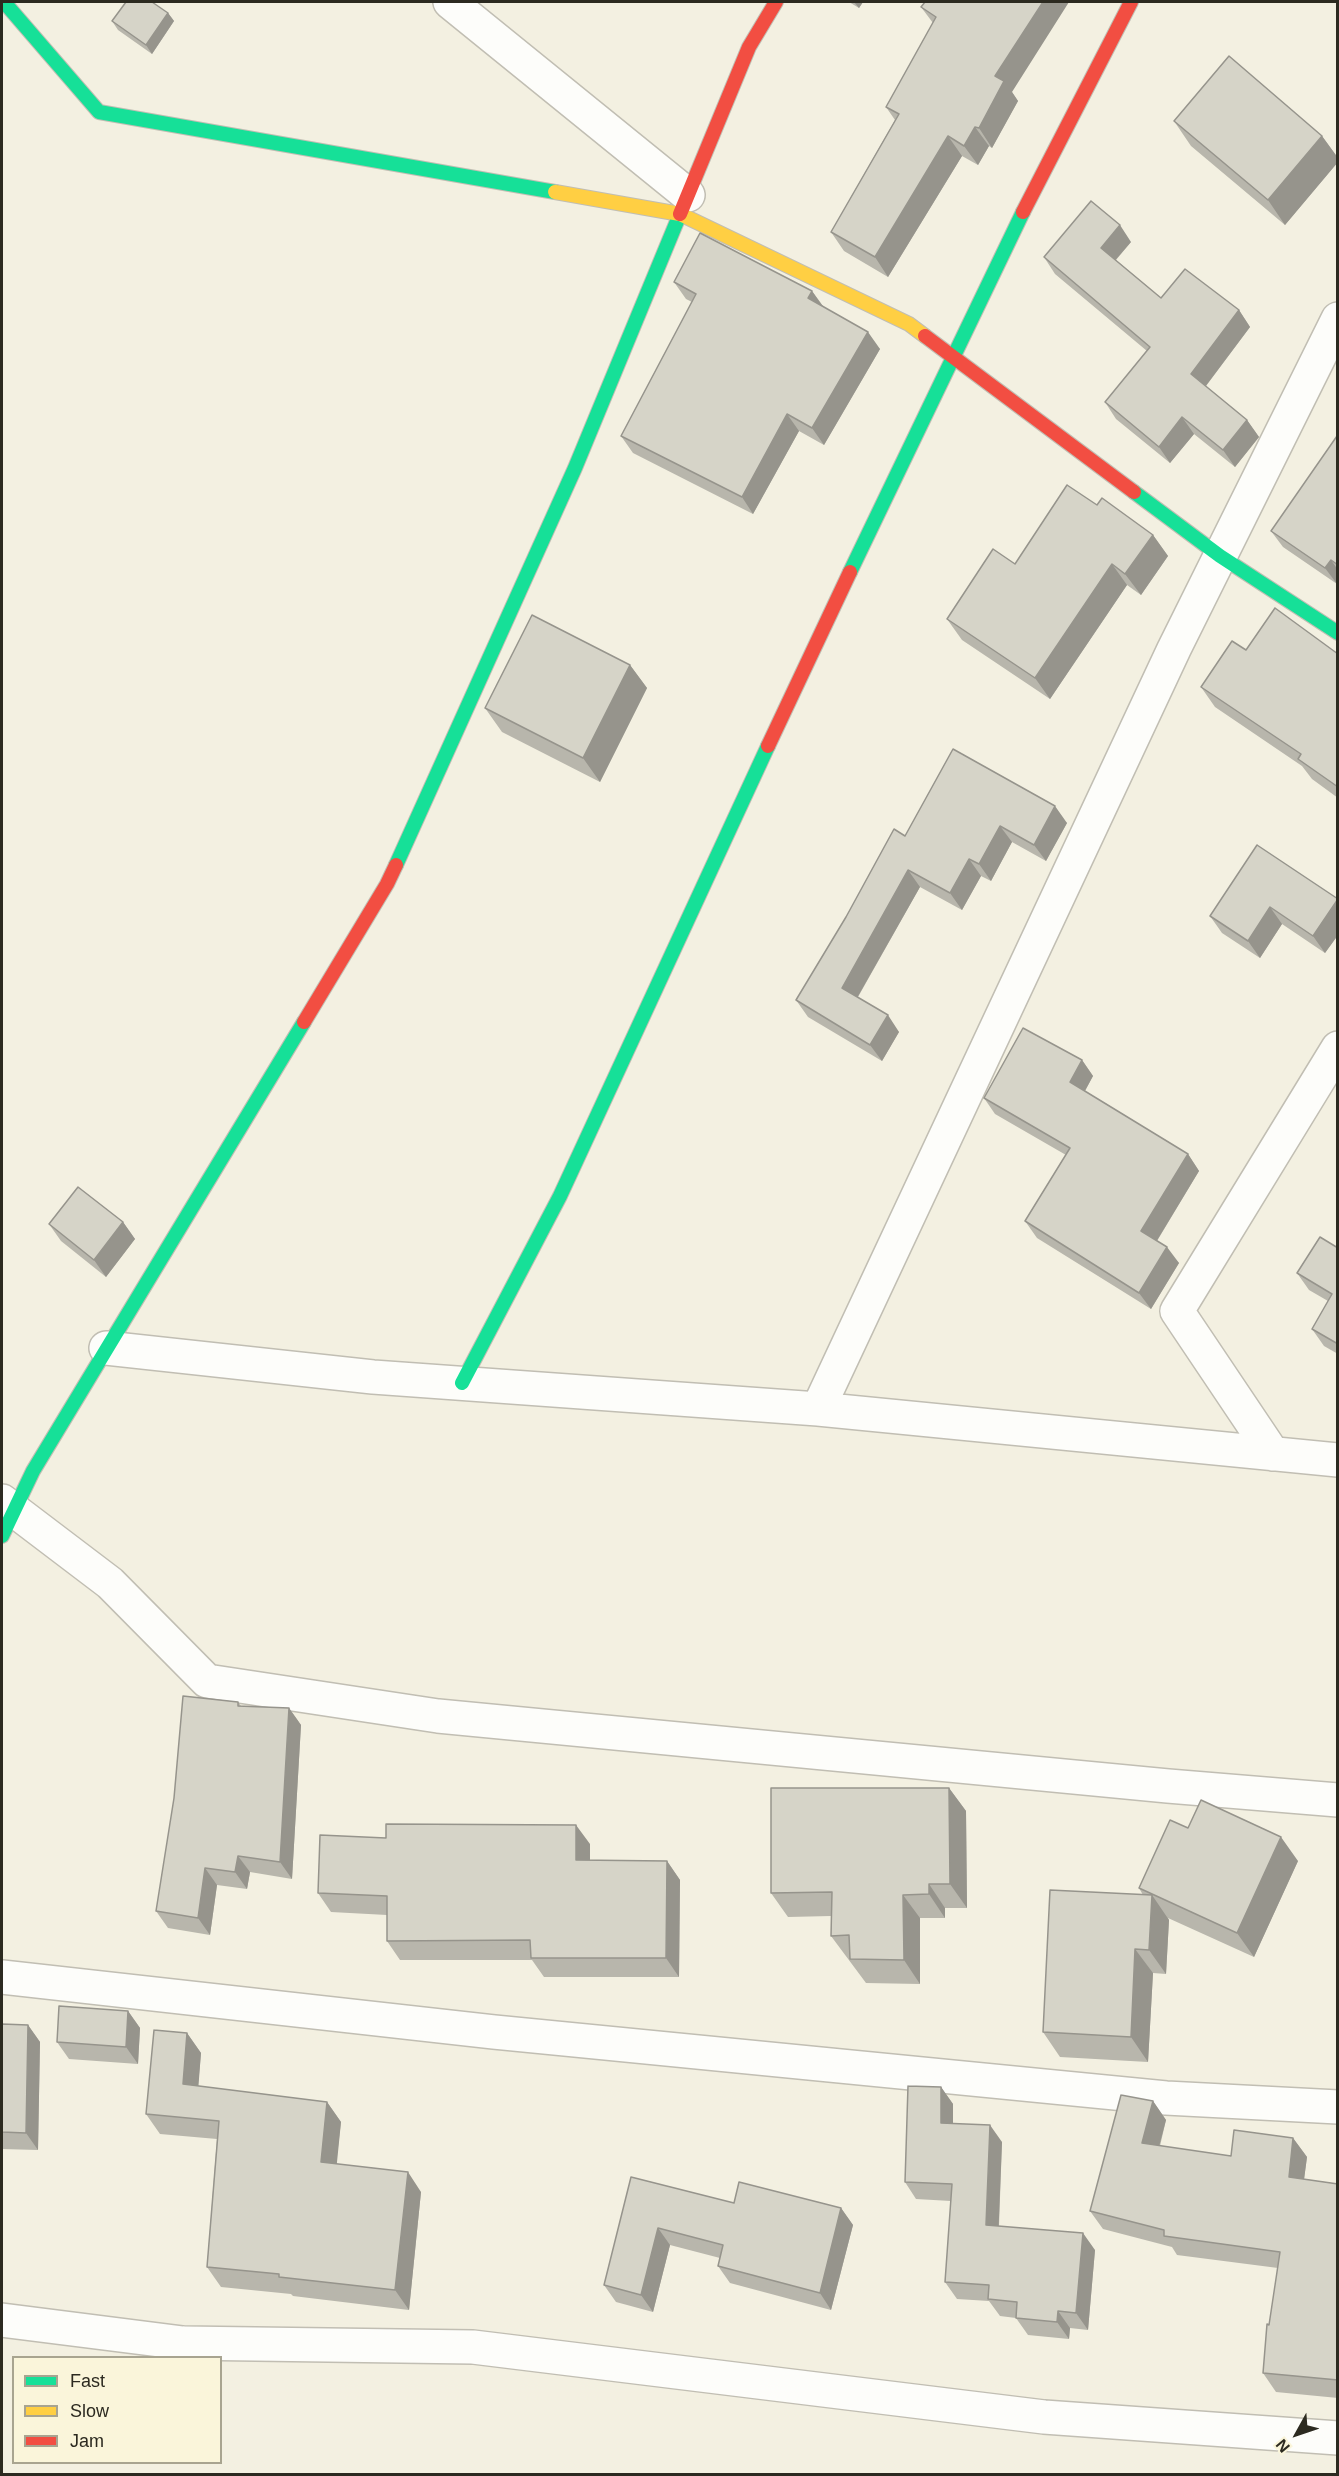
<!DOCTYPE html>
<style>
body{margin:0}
#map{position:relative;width:1339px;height:2476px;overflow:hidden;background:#f3f0e1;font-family:Helvetica,sans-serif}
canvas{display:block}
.frame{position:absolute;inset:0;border:3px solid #2c2a20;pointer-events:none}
.legend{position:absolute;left:12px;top:2356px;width:210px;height:108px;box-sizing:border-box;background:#faf5da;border:2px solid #a8a490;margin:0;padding:8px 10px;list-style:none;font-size:18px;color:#2c2a20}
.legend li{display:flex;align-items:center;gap:12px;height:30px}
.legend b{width:30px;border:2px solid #a8a490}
.north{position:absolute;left:1267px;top:2404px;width:60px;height:60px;-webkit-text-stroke:4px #faf5da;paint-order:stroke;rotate:230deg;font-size:16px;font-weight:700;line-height:24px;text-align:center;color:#2c2a20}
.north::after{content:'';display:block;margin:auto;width:21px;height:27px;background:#2c2a20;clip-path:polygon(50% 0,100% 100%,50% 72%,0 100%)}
</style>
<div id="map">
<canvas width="1339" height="2476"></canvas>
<div class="frame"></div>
<ul class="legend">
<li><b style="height:8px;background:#16e098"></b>Fast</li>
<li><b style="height:8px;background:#ffcf43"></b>Slow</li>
<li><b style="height:8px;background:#f24e42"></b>Jam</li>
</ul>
<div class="north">N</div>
</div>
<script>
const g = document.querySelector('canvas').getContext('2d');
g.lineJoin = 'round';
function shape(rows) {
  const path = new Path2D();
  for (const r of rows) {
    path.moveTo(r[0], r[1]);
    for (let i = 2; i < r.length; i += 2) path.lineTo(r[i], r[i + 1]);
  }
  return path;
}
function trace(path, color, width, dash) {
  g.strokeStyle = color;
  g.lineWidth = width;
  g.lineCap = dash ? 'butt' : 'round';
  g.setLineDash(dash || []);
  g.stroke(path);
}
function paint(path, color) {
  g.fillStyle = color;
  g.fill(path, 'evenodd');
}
const street = shape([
 [450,2,688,195],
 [106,1348,373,1377,818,1409,1338,1460],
 [818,1409,1174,649,1338,319],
 [1273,1454,1177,1311,1338,1048],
 [2,1501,110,1583,207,1681,438,1716,1168,1786,1338,1800],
 [2,1977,494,2032,1166,2098,1338,2107],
 [2,2320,183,2343,473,2347,1044,2417,1338,2438]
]);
const fast = shape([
 [4,2,99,112,555,192],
 [1134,492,1220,556,1338,633],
 [850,572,1023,212],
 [396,865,575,468,680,214],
 [462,1383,560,1196,768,746],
 [2,1536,33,1471,304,1022]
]);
const slow = shape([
 [555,192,680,214,909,324,925,336]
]);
const jam = shape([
 [1023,212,1131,2],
 [680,214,749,47,776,2],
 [925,336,1134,492],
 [768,746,850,572],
 [304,1022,387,884,396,865]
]);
trace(street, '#c1beb3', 36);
trace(fast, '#c1beb3', 16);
trace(slow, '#c1beb3', 16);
trace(jam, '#c1beb3', 16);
trace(street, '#fdfdfa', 33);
trace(fast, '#16e098', 14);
trace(slow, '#ffcf43', 14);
trace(jam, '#f24e42', 14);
paint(shape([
 [849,2,863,2,859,8],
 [925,2,1012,92,1018,101,992,148,989,146,978,165,962,156,888,277,844,251,831,232,895,120,886,107,933,23,921,7],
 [168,13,174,21,152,54,118,30,112,21],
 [1174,121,1322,136,1338,158,1338,162,1285,225,1191,146],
 [1131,242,1116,260,1161,298,1239,310,1250,327,1206,386,1247,420,1259,437,1235,467,1194,434,1170,463,1116,419,1105,402,1147,351,1055,274,1044,257],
 [674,282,812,291,823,306,880,349,824,445,799,431,753,514,633,453,621,436,692,302,686,299],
 [1338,437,1338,582,1337,584,1283,547,1271,531],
 [1097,505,1153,535,1168,556,1141,595,1127,585,1050,699,962,640,947,619,1015,564],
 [1246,650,1338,654,1338,798,1312,779,1302,766,1215,707,1201,687],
 [630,665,647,688,600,782,502,732,485,708],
 [953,749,1067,823,1046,861,1012,842,991,881,981,876,962,910,920,887,858,997,899,1032,882,1061,808,1017,796,1000,905,836],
 [1338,899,1338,935,1325,953,1282,924,1260,958,1222,933,1210,916],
 [1082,1060,1093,1076,1085,1091,1188,1154,1199,1171,1157,1241,1179,1263,1151,1309,1037,1238,1025,1221,1066,1155,995,1114,984,1098],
 [123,1222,135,1239,106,1277,61,1241,49,1224],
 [1338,1248,1338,1354,1324,1346,1312,1329,1328,1301,1309,1290,1297,1273],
 [238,1702,241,1706,289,1708,301,1725,292,1879,250,1872,247,1889,217,1885,210,1935,168,1928,156,1911],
 [949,1788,966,1811,967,1908,945,1908,945,1918,920,1918,920,1984,866,1983,831,1936,831,1916,788,1917,771,1893],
 [1188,1828,1298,1861,1254,1957,1168,1918,1169,1920,1166,1974,1153,1973,1148,2062,1060,2057,1043,2032,1143,1895,1139,1888],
 [386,1838,590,1844,590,1860,667,1861,680,1880,679,1977,544,1977,532,1960,400,1960,387,1941,387,1915,331,1912,318,1893],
 [128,2011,140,2028,138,2064,69,2059,57,2042],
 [2,2024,28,2025,40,2042,38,2150,2,2149],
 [187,2033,201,2053,198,2086,327,2102,341,2122,336,2164,421,2192,409,2310,293,2296,291,2294,221,2287,207,2267,217,2139,160,2134,146,2114],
 [941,2087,953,2104,953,2123,1002,2142,999,2226,1095,2250,1088,2330,1070,2328,1069,2339,1028,2335,1016,2318,1000,2316,989,2301,957,2299,945,2282,951,2201,916,2199,905,2182],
 [1153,2101,1166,2120,1160,2146,1231,2156,1293,2138,1307,2157,1304,2179,1338,2184,1338,2398,1276,2392,1263,2373,1269,2325,1278,2268,1177,2255,1172,2247,1103,2229,1090,2211],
 [631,2177,734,2203,841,2208,853,2225,831,2310,730,2283,718,2266,720,2258,670,2245,653,2312,616,2302,604,2285]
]), '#b8b6ac');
paint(shape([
 [854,2,863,2,859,8],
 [1043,2,1069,2,1012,92,1018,101,992,148,979,128,995,76],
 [168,13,174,21,152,54,146,45],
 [975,127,989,146,978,165,964,146],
 [948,136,962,156,888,277,875,257],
 [1322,136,1338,158,1338,162,1285,225,1268,200],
 [1120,225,1131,242,1112,264,1101,248],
 [812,291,824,308,808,298],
 [1239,310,1250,327,1202,391,1191,374],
 [868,332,880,349,824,445,812,428],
 [787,414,799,431,753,514,742,497],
 [1182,417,1194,434,1170,463,1159,447],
 [1247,420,1259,437,1235,467,1223,450],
 [1153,535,1168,556,1141,595,1125,574],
 [1331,560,1338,570,1338,582,1337,584,1325,568],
 [1112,564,1127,585,1050,699,1035,678],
 [630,665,647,688,600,782,583,758],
 [1055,806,1067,823,1046,861,1034,845],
 [1000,826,1012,842,991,881,979,864],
 [969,859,981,876,962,910,950,893],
 [908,870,920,887,853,1005,842,988],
 [1338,900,1338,935,1325,953,1313,936],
 [1270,907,1282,924,1260,958,1248,941],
 [888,1015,899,1032,882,1061,870,1045],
 [1082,1060,1093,1076,1081,1098,1070,1082],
 [1188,1154,1199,1171,1153,1247,1141,1231],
 [123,1222,135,1239,106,1277,94,1260],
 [1167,1247,1179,1263,1151,1309,1139,1293],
 [289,1708,301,1725,292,1879,280,1862],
 [949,1788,966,1811,967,1908,950,1884],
 [576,1825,590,1844,590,1879,576,1860],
 [1281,1837,1298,1861,1254,1957,1237,1933],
 [238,1856,250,1872,247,1889,235,1872],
 [667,1861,680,1880,679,1977,666,1958],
 [205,1868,217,1885,210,1935,198,1918],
 [929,1884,945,1908,945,1918,929,1894],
 [903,1895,920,1918,920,1984,904,1960],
 [1152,1895,1169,1920,1166,1974,1149,1950],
 [1135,1949,1153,1973,1148,2062,1131,2037],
 [128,2011,140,2028,138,2064,126,2047],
 [28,2025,40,2042,38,2150,26,2133],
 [187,2033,201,2053,197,2104,183,2084],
 [941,2087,953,2104,953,2140,941,2123],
 [1153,2101,1166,2120,1155,2162,1142,2143],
 [327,2102,341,2122,335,2182,321,2162],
 [990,2125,1002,2142,998,2242,986,2225],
 [1293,2138,1307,2157,1302,2195,1289,2177],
 [408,2172,421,2192,409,2310,395,2290],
 [841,2208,853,2225,831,2310,820,2293],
 [658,2228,670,2245,653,2312,641,2295],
 [1083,2233,1095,2250,1088,2330,1076,2313],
 [1058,2311,1070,2328,1069,2339,1057,2322]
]), '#96948c');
const building = shape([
 [126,2,152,2,168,13,146,45,112,21,126,2],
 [925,2,1043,2,995,76,1004,81,979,128,975,127,964,146,948,136,875,257,831,232,899,114,886,107,936,17,921,7,925,2],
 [1229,56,1322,136,1268,200,1174,121,1229,56],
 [1091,201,1120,225,1101,248,1161,298,1185,269,1239,310,1191,374,1247,420,1223,450,1182,417,1159,447,1105,402,1150,347,1044,257,1091,201],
 [700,233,812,291,808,298,868,332,812,428,787,414,742,497,621,436,696,294,674,282,700,233],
 [1337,436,1338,437,1338,565,1331,560,1325,568,1271,531,1337,436],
 [1067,485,1097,505,1102,498,1153,535,1125,574,1112,564,1035,678,947,619,993,549,1015,564,1067,485],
 [1275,608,1338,654,1338,787,1298,759,1301,754,1201,687,1232,641,1246,650,1275,608],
 [532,615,630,665,583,758,485,708,532,615],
 [953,749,1055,806,1034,845,1000,826,979,864,969,859,950,893,908,870,842,988,888,1015,870,1045,796,1000,846,917,894,829,905,836,953,749],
 [1257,845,1338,899,1313,936,1270,907,1248,941,1210,916,1257,845],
 [1023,1028,1082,1060,1070,1082,1188,1154,1141,1231,1167,1247,1139,1293,1025,1221,1070,1148,984,1098,1023,1028],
 [78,1187,123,1222,94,1260,49,1224,78,1187],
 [1320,1237,1338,1248,1338,1344,1312,1329,1332,1294,1297,1273,1320,1237],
 [183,1696,238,1702,238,1706,289,1708,280,1862,238,1856,235,1872,205,1868,198,1918,156,1911,174,1798,183,1696],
 [771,1788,949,1788,950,1884,929,1884,929,1894,903,1895,904,1960,850,1959,849,1935,831,1936,832,1892,771,1893,771,1788],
 [1201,1800,1281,1837,1237,1933,1139,1888,1170,1820,1188,1828,1201,1800],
 [386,1824,576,1825,576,1860,667,1861,666,1958,531,1958,530,1940,387,1941,387,1896,318,1893,320,1835,386,1838,386,1824],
 [1050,1890,1152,1895,1149,1950,1135,1949,1131,2037,1043,2032,1050,1890],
 [59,2006,128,2011,126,2047,57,2042,59,2006],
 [2,2024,28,2025,26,2133,2,2132,2,2024],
 [154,2030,187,2033,183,2084,327,2102,321,2162,408,2172,395,2290,279,2277,279,2274,207,2267,219,2121,146,2114,154,2030],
 [908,2086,941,2087,941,2123,990,2125,986,2225,1083,2233,1076,2313,1058,2311,1057,2322,1016,2318,1017,2302,988,2299,989,2285,945,2282,952,2184,905,2182,908,2086],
 [1121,2095,1153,2101,1142,2143,1231,2156,1234,2130,1293,2138,1289,2177,1338,2184,1338,2380,1263,2373,1267,2324,1269,2325,1280,2252,1164,2236,1164,2230,1090,2211,1121,2095],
 [631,2177,734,2203,739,2182,841,2208,820,2293,718,2266,723,2245,658,2228,641,2295,604,2285,631,2177]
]);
paint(building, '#d6d4c8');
trace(building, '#96948c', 1.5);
</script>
